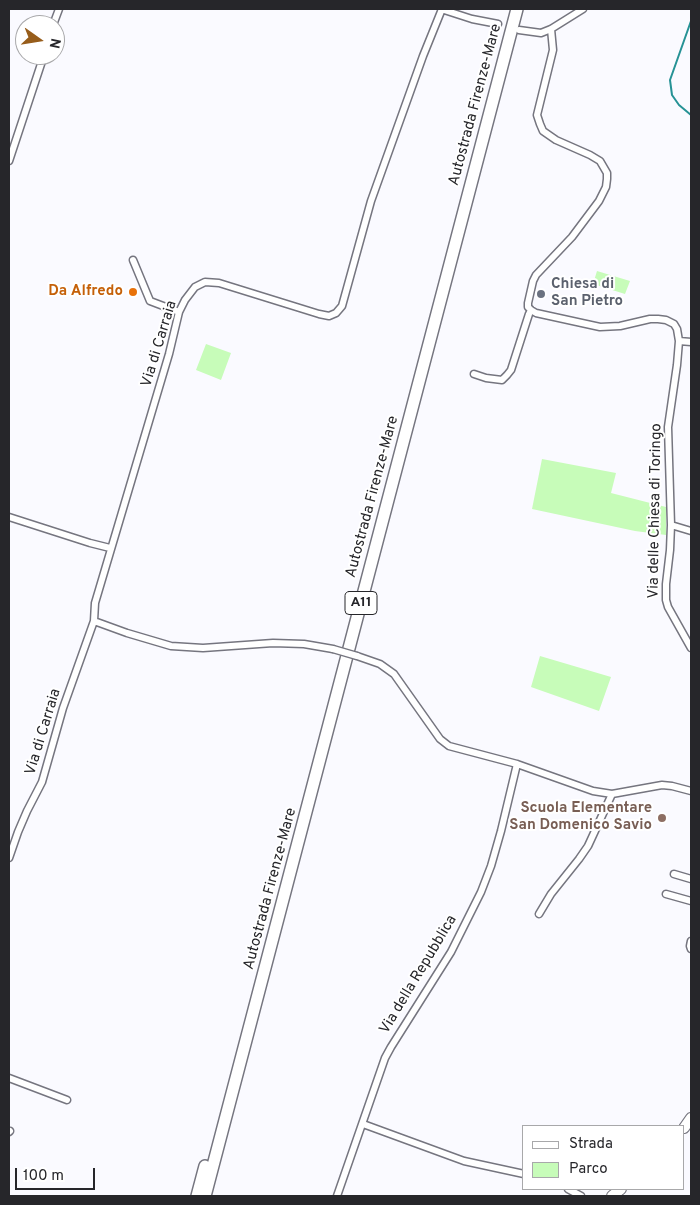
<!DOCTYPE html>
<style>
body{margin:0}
#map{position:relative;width:700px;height:1205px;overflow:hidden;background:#fafaff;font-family:Overpass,sans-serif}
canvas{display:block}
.frame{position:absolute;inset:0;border:10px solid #26262a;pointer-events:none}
.legend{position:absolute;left:522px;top:1125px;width:162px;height:65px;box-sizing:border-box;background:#fff;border:1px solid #a8a8aa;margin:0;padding:6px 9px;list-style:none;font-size:15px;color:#26262a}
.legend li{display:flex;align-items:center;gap:10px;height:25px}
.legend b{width:25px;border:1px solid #a8a8aa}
.north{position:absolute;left:15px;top:15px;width:50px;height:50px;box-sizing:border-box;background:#fff;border:1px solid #a8a8aa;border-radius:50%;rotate:103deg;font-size:14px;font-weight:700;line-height:20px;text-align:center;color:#26262a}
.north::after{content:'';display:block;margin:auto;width:18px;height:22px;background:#975d1b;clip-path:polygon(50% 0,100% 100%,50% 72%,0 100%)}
.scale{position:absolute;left:15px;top:1168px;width:80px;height:22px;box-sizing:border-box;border:2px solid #26262a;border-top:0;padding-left:6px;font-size:15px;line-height:18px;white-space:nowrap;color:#26262a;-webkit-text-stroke:4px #fff;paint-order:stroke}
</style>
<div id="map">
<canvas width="700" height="1205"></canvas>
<div class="frame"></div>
<ul class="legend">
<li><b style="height:6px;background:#fff"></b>Strada</li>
<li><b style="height:14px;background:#c7fcb9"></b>Parco</li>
</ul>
<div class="north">N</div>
<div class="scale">100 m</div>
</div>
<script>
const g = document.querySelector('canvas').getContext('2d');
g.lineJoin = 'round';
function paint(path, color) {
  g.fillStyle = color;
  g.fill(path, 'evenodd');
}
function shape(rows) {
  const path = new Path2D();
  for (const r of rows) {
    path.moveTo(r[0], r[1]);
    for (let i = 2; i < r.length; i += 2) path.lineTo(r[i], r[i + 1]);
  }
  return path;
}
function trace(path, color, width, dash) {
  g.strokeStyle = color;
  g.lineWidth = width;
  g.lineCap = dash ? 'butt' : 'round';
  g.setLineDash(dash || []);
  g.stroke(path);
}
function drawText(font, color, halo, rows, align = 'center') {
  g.font = font + ' Overpass,sans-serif';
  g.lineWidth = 4;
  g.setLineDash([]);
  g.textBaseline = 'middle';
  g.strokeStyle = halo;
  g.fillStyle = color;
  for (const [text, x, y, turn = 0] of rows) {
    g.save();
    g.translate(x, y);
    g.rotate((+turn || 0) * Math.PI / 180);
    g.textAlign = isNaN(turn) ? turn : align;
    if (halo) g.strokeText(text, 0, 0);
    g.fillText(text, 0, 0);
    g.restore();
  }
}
paint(shape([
 [597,271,630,281,625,294,593,284],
 [206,344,231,353,221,380,196,370],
 [542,459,616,473,611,493,666,507,666,535,635,531,532,509],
 [540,656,611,677,599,711,531,687]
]), '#c7fcb9');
trace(shape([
 [691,21,670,80,672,95,679,105,691,115]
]), '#269295', 2);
const minor = shape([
 [441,9,472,19,498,24],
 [53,25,59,9],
 [551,29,553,50,537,115,540,124,543,131,556,140,590,155,600,161,607,173,607,179,606,187,599,201,572,237,536,275,533,281,528,303,528,307,531,310,536,313,600,327,620,326,650,319,658,319,666,320,674,324,677,329,679,341,677,365,668,427,671,525,670,550,666,584,666,600,668,607,691,648],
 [519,30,541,33,551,29,583,9],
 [9,161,44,55],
 [133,260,150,301,179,312],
 [679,341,691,342],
 [474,374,486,378,502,380,507,375,511,370,529,314,531,310],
 [9,517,90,543,110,548],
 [671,525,691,531],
 [94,621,127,633,171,646,203,648,273,643,304,644,333,649],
 [357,656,380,664,394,674,440,739,449,746,517,764,593,791,612,794,662,785,672,786,691,791],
 [9,858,18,832,27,811,42,782,63,708,94,621,95,603,169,354,179,312,185,300,195,287,205,282,219,283,319,314,329,316,336,313,342,306,371,201,423,56,442,9],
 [674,874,691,879],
 [666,894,691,901],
 [539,914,551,894,579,859,588,846,612,794],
 [691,941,690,946,691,949],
 [9,1078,67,1100],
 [363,1124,464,1161,524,1174],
 [9,1132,10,1131],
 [568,1189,581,1196],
 [337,1196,385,1058,391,1047,451,952,481,892,491,866,501,831,517,764]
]);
const primary = shape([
 [684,1128,691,1118],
 [612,1196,621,1189]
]);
const motorway = shape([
 [197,1196,205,1166],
 [205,1196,517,9]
]);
trace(minor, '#75757f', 9);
trace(primary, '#75757f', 12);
trace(motorway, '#75757f', 14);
trace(minor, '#fff', 6);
trace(primary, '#fff', 10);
trace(motorway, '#fff', 11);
const minorBridge = shape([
 [333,649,357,656]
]);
trace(minorBridge, '#75757f', 9, []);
trace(minorBridge, '#fff', 6);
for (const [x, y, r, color] of [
 [133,292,5,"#e8710a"],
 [541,294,5,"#6b7280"],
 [662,818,5,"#8d6e63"]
]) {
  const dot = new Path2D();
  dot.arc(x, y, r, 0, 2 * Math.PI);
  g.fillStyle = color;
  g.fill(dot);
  trace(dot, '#fff', 2);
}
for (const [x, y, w] of [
 [361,603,32]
]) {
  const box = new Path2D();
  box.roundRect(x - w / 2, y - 11.5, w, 23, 4);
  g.fillStyle = '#fff';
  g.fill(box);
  trace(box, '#26262a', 1);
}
drawText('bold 14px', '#26262a', null, [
 ["A11",361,603]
]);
drawText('15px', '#26262a', '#fff', [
 ["Autostrada Firenze-Mare",476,105,-75],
 ["Via di Carraia",160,344,-73],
 ["Autostrada Firenze-Mare",373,497,-75],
 ["Via delle Chiesa di Toringo",656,511,-89],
 ["Via di Carraia",44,732,-73],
 ["Autostrada Firenze-Mare",271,889,-75],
 ["Via della Repubblica",419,975,-59]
]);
drawText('bold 15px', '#5b616d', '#fff', [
 ["Chiesa di",551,285],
 ["San Pietro",551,302]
], 'left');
drawText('bold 15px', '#c56008', '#fff', [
 ["Da Alfredo",123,292]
], 'right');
drawText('bold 15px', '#785e54', '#fff', [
 ["Scuola Elementare",652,809],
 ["San Domenico Savio",652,826]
], 'right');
</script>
